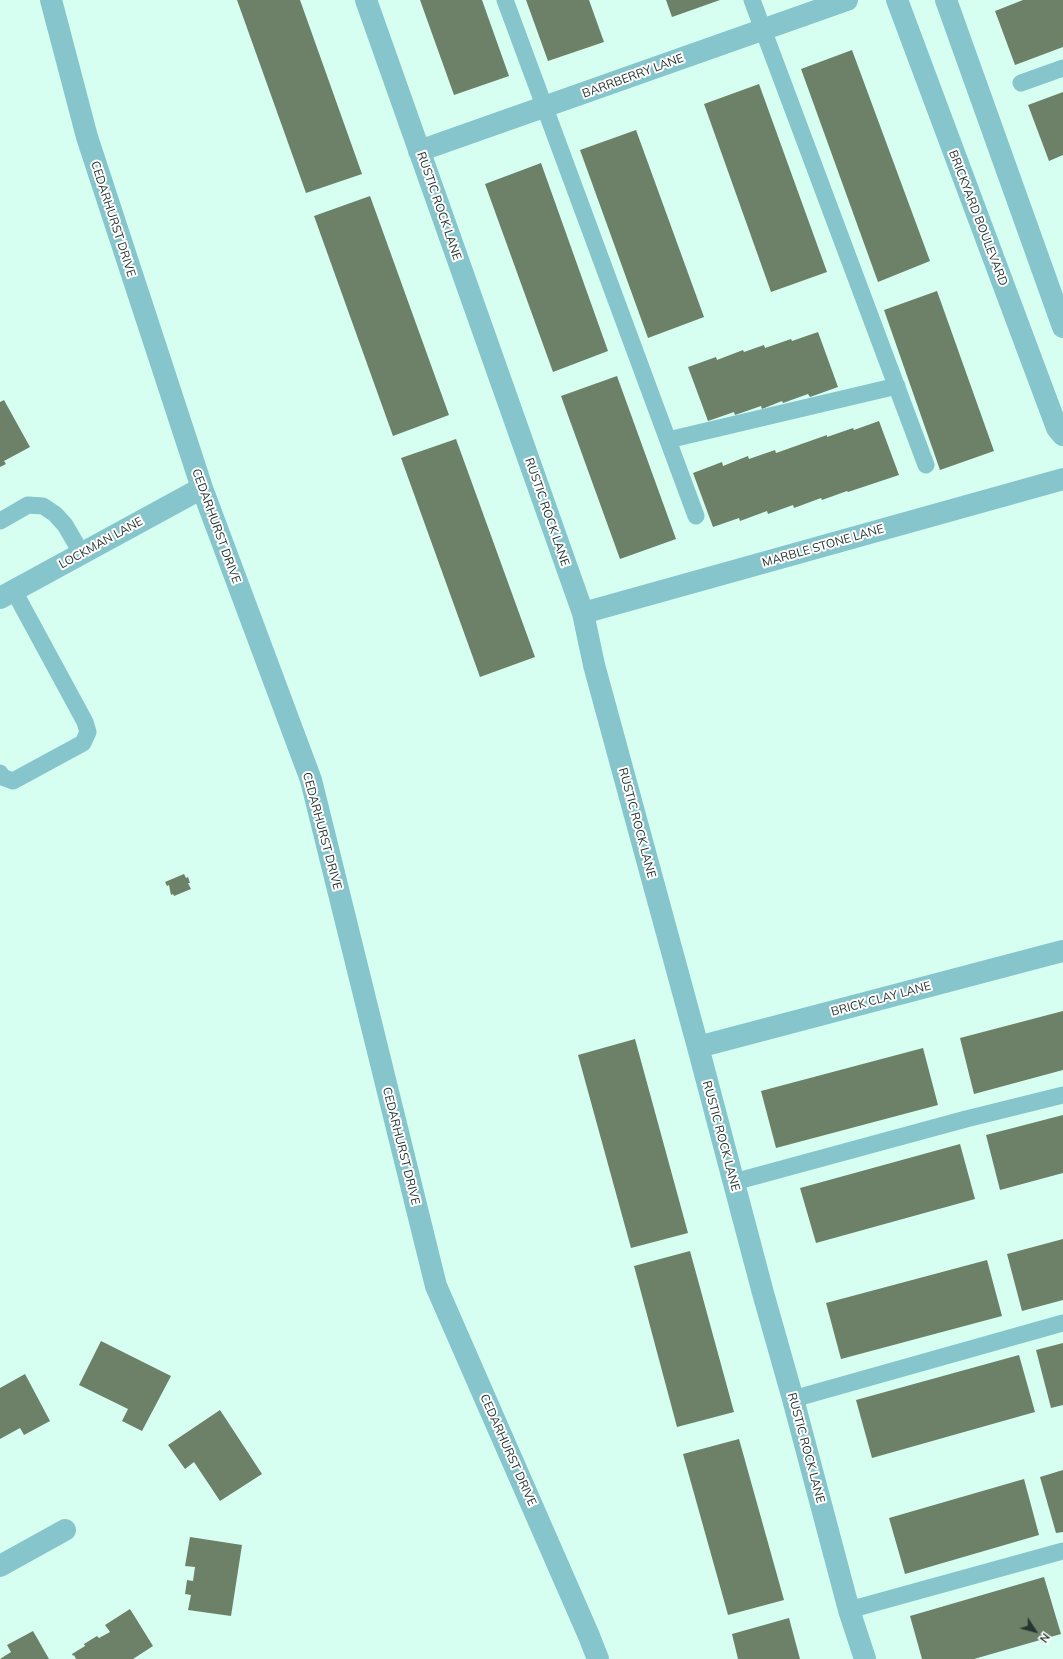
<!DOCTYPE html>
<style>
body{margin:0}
#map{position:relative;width:1063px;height:1659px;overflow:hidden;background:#d6fff1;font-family:Mulish,sans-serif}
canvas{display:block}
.north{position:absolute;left:1015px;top:1611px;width:40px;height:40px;-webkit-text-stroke:3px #fff;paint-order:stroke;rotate:126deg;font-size:11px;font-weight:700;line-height:16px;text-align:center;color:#253530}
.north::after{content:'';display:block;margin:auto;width:14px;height:18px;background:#253530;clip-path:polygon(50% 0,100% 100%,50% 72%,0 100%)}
</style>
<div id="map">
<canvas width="1063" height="1659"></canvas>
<div class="north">N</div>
</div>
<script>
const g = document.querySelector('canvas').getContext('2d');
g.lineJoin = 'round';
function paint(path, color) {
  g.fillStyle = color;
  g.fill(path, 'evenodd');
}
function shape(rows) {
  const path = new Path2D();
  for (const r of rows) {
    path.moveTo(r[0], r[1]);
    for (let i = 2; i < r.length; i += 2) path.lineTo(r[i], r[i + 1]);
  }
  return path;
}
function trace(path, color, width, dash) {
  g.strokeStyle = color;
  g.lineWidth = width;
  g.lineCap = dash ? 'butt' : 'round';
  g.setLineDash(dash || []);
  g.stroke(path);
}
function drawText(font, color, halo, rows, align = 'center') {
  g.font = font + ' Mulish,sans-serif';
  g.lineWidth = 4;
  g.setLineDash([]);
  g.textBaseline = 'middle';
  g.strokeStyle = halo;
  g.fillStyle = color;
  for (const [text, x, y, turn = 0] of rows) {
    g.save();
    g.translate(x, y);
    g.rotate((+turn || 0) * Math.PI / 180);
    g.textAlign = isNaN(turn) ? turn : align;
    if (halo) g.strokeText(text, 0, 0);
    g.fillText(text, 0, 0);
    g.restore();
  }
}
paint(shape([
 [237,0,300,0,362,174,306,193],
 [420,0,482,0,509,76,454,95],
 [526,0,589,0,604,42,548,61],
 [666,0,720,0,672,17],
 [1023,0,1063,0,1063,47,1015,65,995,11],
 [852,50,930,261,878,282,801,69],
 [759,84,827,272,771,292,704,104],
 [1063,92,1063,155,1049,161,1028,105],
 [636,130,704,317,648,338,580,150],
 [541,163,608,351,553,372,485,184],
 [370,196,449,415,393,436,314,216],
 [937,291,994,451,940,470,884,310],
 [818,332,838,387,810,397,808,394,783,403,782,401,762,409,761,406,735,415,734,412,708,421,688,367,716,357,717,360,743,350,744,352,764,345,765,348,791,339,792,341],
 [617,376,676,539,620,559,561,396],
 [4,400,30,447,4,461,6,464,0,467,0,402],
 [879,421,899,475,848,492,847,491,822,500,821,498,794,508,793,505,768,514,767,511,740,521,739,518,713,527,693,473,722,462,723,466,748,456,749,459,775,450,776,453,827,435,827,437,853,428,854,430],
 [456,439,535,657,480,677,401,458],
 [184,874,186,878,188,877,190,883,188,883,191,889,174,896,173,894,171,895,169,885,167,886,165,882],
 [1063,1011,1063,1070,974,1094,960,1038],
 [635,1039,688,1233,631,1248,578,1055],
 [923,1048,938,1105,776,1148,761,1091],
 [1063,1115,1063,1173,1000,1190,986,1135],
 [960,1144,975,1199,816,1243,800,1188],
 [1063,1239,1063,1300,1022,1311,1007,1254],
 [690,1251,734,1412,677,1427,634,1266],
 [987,1260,1002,1316,841,1359,826,1303],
 [101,1341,171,1376,142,1431,122,1421,128,1409,79,1385],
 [1063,1343,1063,1405,1051,1408,1036,1350],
 [1019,1355,1035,1412,872,1458,856,1400],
 [25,1374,50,1421,24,1435,20,1428,0,1439,0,1388],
 [220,1410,262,1474,220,1501,194,1462,185,1469,168,1445],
 [739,1439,784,1600,728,1615,683,1454],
 [1063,1470,1063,1532,1056,1533,1040,1477],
 [1024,1479,1039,1535,905,1574,889,1518],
 [190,1537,242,1545,231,1616,188,1610,191,1595,185,1594,187,1580,193,1581,195,1567,185,1566],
 [1044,1577,1061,1634,974,1659,922,1659,910,1616],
 [130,1609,153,1646,133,1659,76,1659,74,1655,73,1656,72,1654,85,1646,84,1644,97,1636,99,1638,110,1632,105,1625],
 [789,1618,800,1659,738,1659,732,1634],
 [33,1631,49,1659,0,1659,11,1652,7,1645]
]), '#6c8168');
trace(shape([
 [505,0,696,516],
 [752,0,926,465],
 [1021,83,1063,68],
 [668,440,897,386],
 [0,521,28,505,43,506,55,514,65,525,82,554],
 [0,773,2,777,13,781,83,743,88,732,85,722,14,591],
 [734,1182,966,1119,1063,1095],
 [793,1399,1063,1323],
 [849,1610,1063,1551]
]), '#87c5cc', 17);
trace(shape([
 [51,0,87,137,202,488,311,780,436,1286,589,1636,598,1659],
 [366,0,583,613,594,665,698,1047,763,1293,793,1399,849,1610,865,1659],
 [897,0,1057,428,1063,435],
 [946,0,1063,327],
 [419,151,847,0],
 [0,598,202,488],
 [583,613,1063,479],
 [698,1047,1063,951],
 [0,1566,65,1530]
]), '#87c5cc', 22);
drawText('12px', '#253530', '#fff', [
 ["BARRBERRY LANE",633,76,-20],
 ["RUSTIC ROCK LANE",439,206,71],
 ["BRICKYARD BOULEVARD",978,218,69],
 ["CEDARHURST DRIVE",113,219,72],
 ["RUSTIC ROCK LANE",547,512,71],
 ["CEDARHURST DRIVE",216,526,70],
 ["LOCKMAN LANE",101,543,-29],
 ["MARBLE STONE LANE",823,546,-16],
 ["RUSTIC ROCK LANE",637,823,75],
 ["CEDARHURST DRIVE",322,831,75],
 ["BRICK CLAY LANE",881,999,-15],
 ["RUSTIC ROCK LANE",721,1136,75],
 ["CEDARHURST DRIVE",401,1146,76],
 ["RUSTIC ROCK LANE",806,1448,75],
 ["CEDARHURST DRIVE",508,1450,66]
]);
</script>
